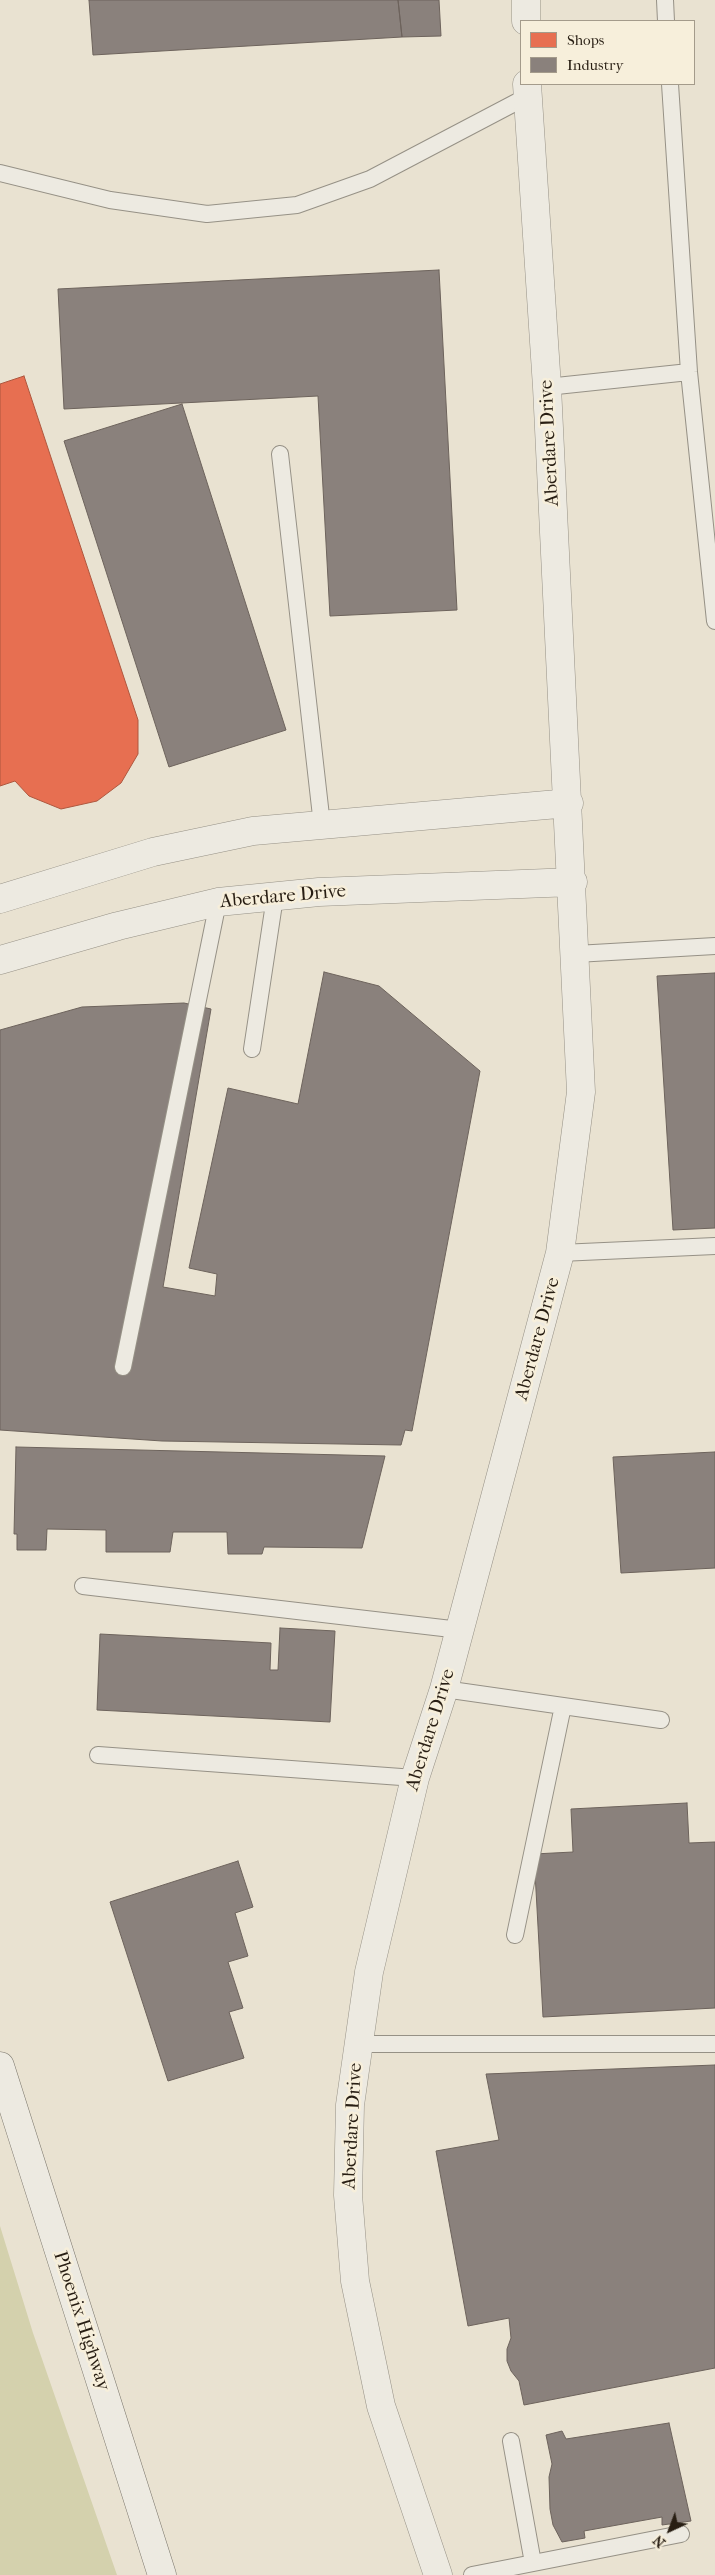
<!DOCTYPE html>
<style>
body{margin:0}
#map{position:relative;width:715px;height:2575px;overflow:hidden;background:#e9e2d1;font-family:"IM FELL French Canon",serif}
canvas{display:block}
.legend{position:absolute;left:520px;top:20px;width:175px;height:65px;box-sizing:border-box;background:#f7efdb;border:1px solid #a49b8b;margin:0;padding:6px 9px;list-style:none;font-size:15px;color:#281e13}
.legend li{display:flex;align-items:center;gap:10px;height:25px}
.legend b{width:25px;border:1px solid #a49b8b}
.north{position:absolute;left:645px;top:2505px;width:50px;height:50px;-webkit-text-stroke:4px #f7efdb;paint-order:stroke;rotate:223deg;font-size:14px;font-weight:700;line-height:20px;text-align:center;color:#281e13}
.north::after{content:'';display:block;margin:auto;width:18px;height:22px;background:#281e13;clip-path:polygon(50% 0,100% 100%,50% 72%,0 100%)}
</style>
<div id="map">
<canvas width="715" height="2575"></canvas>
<ul class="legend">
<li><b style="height:14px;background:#e76f51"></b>Shops</li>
<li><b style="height:14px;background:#8a817c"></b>Industry</li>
</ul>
<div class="north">N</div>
</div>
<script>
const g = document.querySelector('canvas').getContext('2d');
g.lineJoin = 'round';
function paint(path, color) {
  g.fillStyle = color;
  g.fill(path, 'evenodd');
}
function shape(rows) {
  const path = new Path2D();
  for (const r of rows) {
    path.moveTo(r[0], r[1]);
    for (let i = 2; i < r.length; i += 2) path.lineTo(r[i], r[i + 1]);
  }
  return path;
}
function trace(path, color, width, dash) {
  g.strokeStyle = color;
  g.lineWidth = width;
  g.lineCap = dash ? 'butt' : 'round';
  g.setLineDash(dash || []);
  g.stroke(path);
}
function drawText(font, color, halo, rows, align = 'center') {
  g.font = font + ' "IM FELL French Canon",serif';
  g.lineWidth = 5;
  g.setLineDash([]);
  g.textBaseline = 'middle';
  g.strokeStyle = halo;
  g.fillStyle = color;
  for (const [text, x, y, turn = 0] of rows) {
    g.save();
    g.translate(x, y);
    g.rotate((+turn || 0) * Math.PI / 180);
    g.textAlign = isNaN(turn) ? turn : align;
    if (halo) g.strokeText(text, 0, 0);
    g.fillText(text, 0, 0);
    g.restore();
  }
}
paint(shape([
 [0,2226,33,2333,117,2575,0,2575]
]), '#d4d1ad');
const shops = shape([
 [24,376,138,720,138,754,121,783,97,801,61,809,29,796,15,781,0,786,0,384,24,376]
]);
paint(shops, '#e76f51');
trace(shops, '#ae573e', 1);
const industry = shape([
 [89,0,398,0,402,37,93,55,89,0],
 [398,0,439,0,441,36,402,37,398,0],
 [439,270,457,610,330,616,318,396,64,409,58,289,439,270],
 [182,404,286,730,169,767,64,441,182,404],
 [324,972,379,986,480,1071,412,1431,405,1430,401,1445,162,1441,0,1430,0,1030,82,1007,184,1003,211,1009,163,1287,215,1296,217,1274,189,1268,228,1088,298,1104,324,972],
 [715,973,715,1228,673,1230,657,976,715,973],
 [16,1447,385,1456,362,1548,264,1547,262,1554,228,1554,227,1532,173,1532,170,1552,106,1552,106,1530,47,1529,46,1550,17,1550,17,1534,14,1534,16,1447],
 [715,1452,715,1568,621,1573,613,1457,715,1452],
 [280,1628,335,1631,330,1722,97,1710,100,1634,271,1643,270,1670,278,1670,280,1628],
 [687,1803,689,1843,715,1842,715,2008,543,2017,534,1854,573,1852,571,1809,687,1803],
 [238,1861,253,1907,235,1913,248,1956,228,1962,243,2008,229,2012,244,2058,168,2081,110,1902,238,1861],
 [715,2065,715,2368,524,2405,519,2381,511,2371,507,2361,507,2349,511,2338,509,2318,468,2326,436,2151,499,2140,486,2074,715,2065],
 [669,2423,691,2521,662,2525,662,2517,584,2531,585,2538,562,2542,553,2525,550,2509,549,2477,552,2464,546,2435,562,2431,566,2439,669,2423]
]);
paint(industry, '#8a817c');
trace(industry, '#6d635c', 1);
const service = shape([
 [665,0,666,21],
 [670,84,689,372,715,621],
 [0,173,110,200,207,214,297,205,370,179,528,96],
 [547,387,689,372],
 [280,454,322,825],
 [576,954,715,946],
 [252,1049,275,897],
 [560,1253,715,1246],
 [123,1367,218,902],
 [83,1586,460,1630],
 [444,1689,661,1720],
 [98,1755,415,1778],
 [515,1935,563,1706],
 [358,2044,715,2044],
 [511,2441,533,2563],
 [472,2575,681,2534]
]);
const minor = shape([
 [526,0,526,21],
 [0,899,153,852,253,831,569,803],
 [0,960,118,926,218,902,319,892,573,882],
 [438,2575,381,2406,355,2281,348,2195,350,2105,369,1972,415,1778,444,1689,560,1253,581,1092,547,387,527,84]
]);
const secondary = shape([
 [0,2066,162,2575]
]);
trace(service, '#969186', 18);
trace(minor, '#969186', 29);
trace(secondary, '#7b766c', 29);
trace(service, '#edeae1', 16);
trace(minor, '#edeae1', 28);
trace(secondary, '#edeae1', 28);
drawText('19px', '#281e13', '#f7efdb', [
 ["Aberdare Drive",550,443,-93],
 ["Aberdare Drive",283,897,-5],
 ["Aberdare Drive",538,1339,-75],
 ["Aberdare Drive",431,1730,-73],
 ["Aberdare Drive",353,2126,-87],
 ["Phoenix Highway",81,2321,72]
]);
</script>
